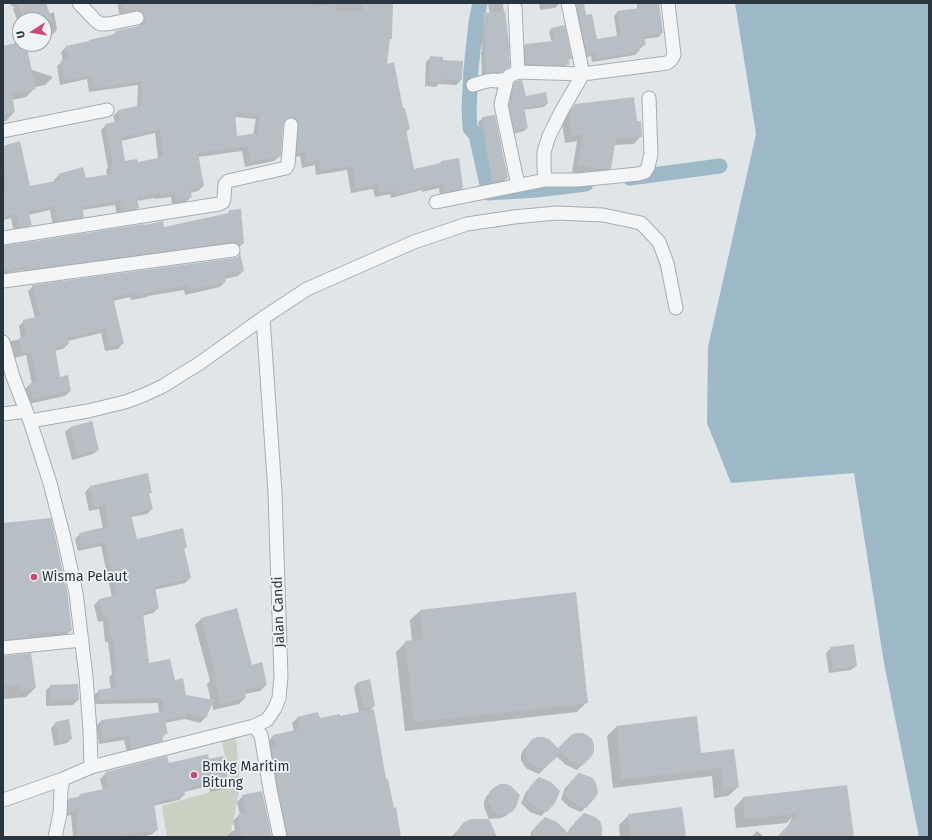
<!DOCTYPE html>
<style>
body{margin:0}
#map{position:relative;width:932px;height:840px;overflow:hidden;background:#e0e5e8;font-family:"Fira Sans",sans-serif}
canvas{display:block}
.frame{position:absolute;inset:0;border:4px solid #29353f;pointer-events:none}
.north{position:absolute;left:12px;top:12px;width:40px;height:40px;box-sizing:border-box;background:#eff3f6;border:1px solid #a0a7ad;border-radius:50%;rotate:258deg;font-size:11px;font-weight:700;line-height:16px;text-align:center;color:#29353f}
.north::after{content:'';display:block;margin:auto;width:14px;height:18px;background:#c74b75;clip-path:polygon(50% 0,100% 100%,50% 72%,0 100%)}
</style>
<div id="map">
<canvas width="932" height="840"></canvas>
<div class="frame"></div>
<div class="north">U</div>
</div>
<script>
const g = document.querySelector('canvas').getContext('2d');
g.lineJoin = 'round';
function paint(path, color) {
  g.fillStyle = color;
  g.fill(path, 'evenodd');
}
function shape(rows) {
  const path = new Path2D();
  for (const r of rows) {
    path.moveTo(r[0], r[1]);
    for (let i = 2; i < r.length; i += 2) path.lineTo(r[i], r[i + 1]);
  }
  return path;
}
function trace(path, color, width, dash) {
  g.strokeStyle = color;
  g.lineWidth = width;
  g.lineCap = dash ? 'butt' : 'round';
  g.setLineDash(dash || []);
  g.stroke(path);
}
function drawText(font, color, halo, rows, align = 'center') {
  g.font = font + ' "Fira Sans",sans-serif';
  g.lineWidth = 3.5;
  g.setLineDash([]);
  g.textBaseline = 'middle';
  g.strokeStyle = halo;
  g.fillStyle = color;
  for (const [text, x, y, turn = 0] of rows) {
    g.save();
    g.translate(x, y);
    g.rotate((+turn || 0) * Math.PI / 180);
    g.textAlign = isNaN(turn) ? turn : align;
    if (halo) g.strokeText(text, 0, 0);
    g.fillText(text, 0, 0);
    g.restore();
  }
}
paint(shape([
 [236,735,240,787,230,837,167,837,162,806,231,786,221,738]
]), '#c9d2c2');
paint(shape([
 [735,3,929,3,929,837,919,837,884,663,854,473,731,483,707,423,708,347,756,134]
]), '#9db9c7');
paint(shape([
 [10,3,44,3,49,14,54,12,57,30,52,35,44,37,44,20,20,20,20,44,25,44,30,69,53,77,45,85,35,87,35,88,26,97,12,100,14,112,6,121,3,121,3,47,20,43,16,24,18,22,13,9,15,7,11,6],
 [117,3,383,3,391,38,389,41,386,65,409,129,406,132,414,170,438,165,441,162,462,188,457,193,440,196,439,188,422,192,422,190,391,198,390,194,375,197,373,189,351,193,347,170,316,175,315,165,302,168,300,156,292,158,286,122,283,122,280,156,274,161,245,167,242,151,198,157,203,186,198,191,190,193,191,197,186,202,172,204,171,197,155,199,155,198,136,201,138,208,133,213,117,216,115,205,102,207,82,210,83,217,78,222,53,226,50,210,28,215,30,225,25,230,14,232,11,218,3,220,3,147,29,188,54,182,54,180,59,175,85,179,107,175,106,170,108,168,101,130,106,125,115,123,113,116,118,111,137,107,138,85,89,92,87,79,60,85,57,66,63,61,61,52,66,47,88,43,111,36,116,32,140,26,140,22,120,17],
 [235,117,256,119,253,134,236,137],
 [155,133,158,159,137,163,125,162,121,141],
 [488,3,503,3,509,67,504,71,497,76,482,77,481,52,482,51,479,19,483,14,490,14],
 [539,3,559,3,559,4,555,8,540,10],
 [572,3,583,3,585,16,596,40,617,36,614,16,618,12,637,10,637,3,658,3,662,33,659,37,644,39,644,45,641,48,638,49,639,51,635,55,592,62,591,56,584,58],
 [552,29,571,58,568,61,568,64,566,66,557,67,524,66,523,47,525,45,552,43,549,31],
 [431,57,461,80,456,85,439,84,436,87,425,86,426,62],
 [515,83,525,97,547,104,544,107,523,110,527,128,524,131,512,134,507,105,510,102,509,98,512,86],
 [575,105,636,122,641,136,634,144,614,145,610,168,603,175,597,176,572,172,577,141,565,143,562,123,568,112],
 [494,116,507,178,503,183,488,185,481,144,482,143,478,122,483,118],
 [230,211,243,243,238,248,24,274,23,270,3,274,3,247,163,228,226,215],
 [243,271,238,276,224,279,225,282,220,287,185,295,184,290,148,296,147,297,131,300,130,297,113,301,123,343,118,349,105,351,101,333,68,341,68,344,63,349,54,351,60,378,70,391,65,396,28,404,25,389,30,384,32,384,26,355,10,359,6,346,11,341,21,339,19,326,24,321,35,318,28,291,33,286],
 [92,422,98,450,93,454,72,460,65,432,70,428],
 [147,474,151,492,148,495,152,509,147,514,131,517,136,540,186,547,184,549,190,578,185,583,154,590,158,608,153,613,142,616,148,664,174,681,185,696,211,701,207,684,210,681,195,625,201,619,251,666,266,685,260,691,244,694,245,698,239,704,213,710,212,703,205,718,200,723,185,719,164,723,166,733,162,738,162,740,157,745,127,753,124,740,99,744,96,726,101,721,159,713,158,703,95,704,93,696,99,691,111,689,109,677,112,674,108,642,105,642,103,621,98,622,94,605,99,600,112,597,101,546,78,551,75,539,80,534,103,529,99,509,89,511,85,492,90,487],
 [3,524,71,630,62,639,3,648],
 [420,611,587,702,577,712,405,731,396,652,406,642,412,641,410,620],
 [831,648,856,666,851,670,829,673,826,653],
 [3,657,35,688,26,697,3,699],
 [358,682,374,706,369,711,400,837,282,837,268,742,273,736,294,732,292,723,297,718,319,720,359,713,354,687],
 [51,686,78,700,73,705,46,706,46,690],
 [56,723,71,739,67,743,54,746,51,728],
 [616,727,700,754,733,750,738,787,728,796,714,798,712,776,613,788,607,736],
 [571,736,591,756,577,770,566,765,556,756,539,774,527,769,524,765,521,760,521,755,523,750,533,740,556,752],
 [208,760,228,783,223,789,210,792,209,786,184,792,184,795,179,800,153,806,157,830,151,835,139,837,73,837,71,815,63,817,64,805,69,799,77,798,80,795,103,790,100,779,106,773,168,765],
 [579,774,594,798,581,812,569,807,561,799,565,788],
 [539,778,555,802,541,816,530,812,521,803,526,792],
 [846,786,853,837,785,837,792,817,787,823,736,828,734,808,743,798],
 [495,787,515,807,506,816,501,818,489,819,484,807,484,802,486,797],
 [243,796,271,837,227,837,232,831,235,830,233,821,238,816,240,815,237,802],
 [584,814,585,837,530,837,531,832,545,818,567,834,570,828],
 [629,815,685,837,620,837,619,825],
 [465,823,495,837,451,837],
 [757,831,764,837,751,837]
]), '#0003');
trace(shape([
 [480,3,476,22,471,70,469,109,470,128,476,135,489,193,537,190,586,184],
 [630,178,720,166]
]), '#9db9c7', 15);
paint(shape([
 [17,3,46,3,52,20,24,20],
 [123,3,311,3,312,7,336,4,336,11,362,11,362,3,393,3,392,39,390,39,387,64,394,62,403,108,405,108,410,129,406,130,414,169,441,163,441,161,459,158,463,188,445,192,444,184,427,187,427,186,396,194,395,190,380,193,378,184,356,189,352,166,321,170,319,160,307,163,305,152,297,153,299,125,298,122,296,119,291,117,288,118,285,120,283,124,281,156,250,162,247,146,198,153,204,186,190,189,192,197,177,200,175,192,160,195,160,193,137,197,139,208,122,211,120,200,107,203,107,202,82,207,84,217,58,221,55,206,28,211,32,225,19,227,16,214,3,217,3,192,7,191,5,181,8,181,3,161,3,146,20,141,30,186,60,180,58,174,83,167,86,178,112,174,111,164,113,163,105,124,120,121,118,110,142,105,142,81,94,88,92,75,65,80,61,60,68,58,66,46,89,41,89,40,116,34,115,31,139,26,143,24,145,20,145,17,143,12,139,10,136,10,125,12],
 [235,112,260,114,257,133,237,136],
 [160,129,163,157,138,162,137,159,125,161,121,137],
 [576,3,584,3,586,15,592,14,597,39,621,35,617,11,641,8,640,3,659,3,663,33,644,36,646,45,639,46,640,51,596,59,594,53,587,55],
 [505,11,509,45,510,67,502,72,486,73,485,47,486,47,483,13],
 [565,25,572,59,569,59,569,65,560,65,526,64,525,44,554,41,551,28],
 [20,42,20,44,26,44,36,89,12,94,15,112,3,115,3,46],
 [430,56,443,57,443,60,463,61,462,80,442,79,442,82,429,81],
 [520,80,522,80,526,96,546,92,548,104,524,108,528,128,515,131,509,105,510,101,513,100,512,95,514,82],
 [634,97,637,121,641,121,642,137,616,138,611,169,604,169,578,165,583,134,572,136,568,115,575,104],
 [495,115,508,178,492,181,484,138,486,138,482,117],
 [241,209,244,244,238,244,236,242,232,242,28,270,27,266,3,271,3,246,144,224,145,225,163,221,164,227,229,213,229,210],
 [240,253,244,271,224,275,226,282,190,290,189,285,153,291,153,292,136,296,135,292,113,297,124,344,110,347,106,328,68,338,69,344,55,347,60,377,68,375,71,391,33,399,30,383,37,382,31,351,22,353,19,338,27,337,23,320,40,316,32,285,234,258,238,257],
 [92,421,99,450,77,455,70,427],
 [148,473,152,493,149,493,153,509,131,514,137,539,183,528,187,547,184,548,191,578,155,587,159,608,143,612,149,663,170,659,175,680,183,678,186,695,214,700,206,718,190,714,165,720,168,734,162,735,163,741,131,749,129,736,103,739,101,720,163,712,164,719,163,698,100,700,98,690,117,687,113,671,117,670,112,638,110,638,108,617,103,618,99,599,117,595,105,542,82,546,79,533,109,526,104,505,94,507,90,486],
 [51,518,67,590,72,631,29,634,30,637,3,640,3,523],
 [576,592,588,703,414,722,405,641,423,639,420,610],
 [237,608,252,665,262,662,267,685,244,690,246,698,220,704,213,677,216,676,201,618],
 [854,644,857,666,833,669,830,647],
 [31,653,36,688,20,690,20,685,3,686,3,656],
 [370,679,375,706,364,708,358,682],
 [78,684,79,700,51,701,50,685],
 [374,709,386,779,388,779,394,808,396,807,401,837,288,837,278,788,272,750,276,749,273,735,300,729,297,717,318,712,320,718,340,714,340,716],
 [697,716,701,753,734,749,739,787,723,789,721,768,622,779,616,726],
 [69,719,72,739,59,741,55,722],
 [576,733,582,733,587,735,592,739,594,745,594,751,592,756,583,765,571,761,558,748,571,735],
 [537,737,543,737,549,739,562,752,544,769,532,765,528,761,526,755,526,749,528,744,532,739],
 [208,754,209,759,223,756,229,784,216,787,214,781,184,789,185,795,154,803,158,830,124,835,124,837,78,837,77,810,68,812,69,798,80,797,80,794,109,788,105,772,167,756,169,763],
 [579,773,591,777,595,781,597,787,598,793,595,798,586,808,574,803,565,794,570,782],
 [539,777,551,782,560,791,555,803,547,812,535,807,526,798,530,786],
 [500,784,506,784,511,786,520,795,516,807,512,812,506,814,494,814,488,802,488,796,490,791,495,787],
 [847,785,854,837,777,837,799,813,745,819,743,797],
 [262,791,272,837,242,837,238,815,246,813,242,795],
 [682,807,686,837,631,837,628,814],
 [584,813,595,817,600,821,602,827,602,837,532,837,536,826,545,817,557,822,569,834,575,822],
 [472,819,489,819,497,837,455,837,459,828,464,822]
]), '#b7bfc5');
const minor = shape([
 [79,3,95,20,100,24,108,24,137,18],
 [515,7,518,72],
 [473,85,487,81,494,80,495,81,507,79],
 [3,131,107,110],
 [545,180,578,180,638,174,645,172,648,167,651,154,649,98],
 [518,185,501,105,507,79,509,76,518,72,583,74,667,63,671,60,674,55,668,3],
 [436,202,545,180,544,168,544,152,549,136,562,110,583,74,568,3],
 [3,238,219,204,223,202,224,198,225,184,228,181,286,168,288,164,291,125],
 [3,281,233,250],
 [3,342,13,377,30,421,50,483,64,538,76,593,86,677,90,731,91,767],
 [3,414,26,411],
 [30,421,88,411,125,402,144,395,163,386,200,363,263,318,307,289,414,242,467,224,514,217,556,213,603,215,641,223,659,242,667,263,676,308],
 [3,648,82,640],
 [254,726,261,735,270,789,280,837],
 [3,800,12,797,63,779,91,767,254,726,267,720,275,708,279,698,281,677,275,493,263,318],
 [55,837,60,814,61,790,63,779]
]);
trace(minor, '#a5adb2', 15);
trace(minor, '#f3f5f7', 13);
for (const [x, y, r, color] of [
 [34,577,4,"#c74b75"],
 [194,775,4,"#c74b75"]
]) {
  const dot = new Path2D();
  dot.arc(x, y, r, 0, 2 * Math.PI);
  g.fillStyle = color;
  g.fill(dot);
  trace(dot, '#eff3f6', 1.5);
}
drawText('14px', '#29353f', '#eff3f6', [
 ["Wisma Pelaut",42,577],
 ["Bmkg Maritim",202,767],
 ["Bitung",202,783]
], 'left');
drawText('14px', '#29353f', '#eff3f6', [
 ["Jalan Candi",279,612,-92]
]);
</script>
